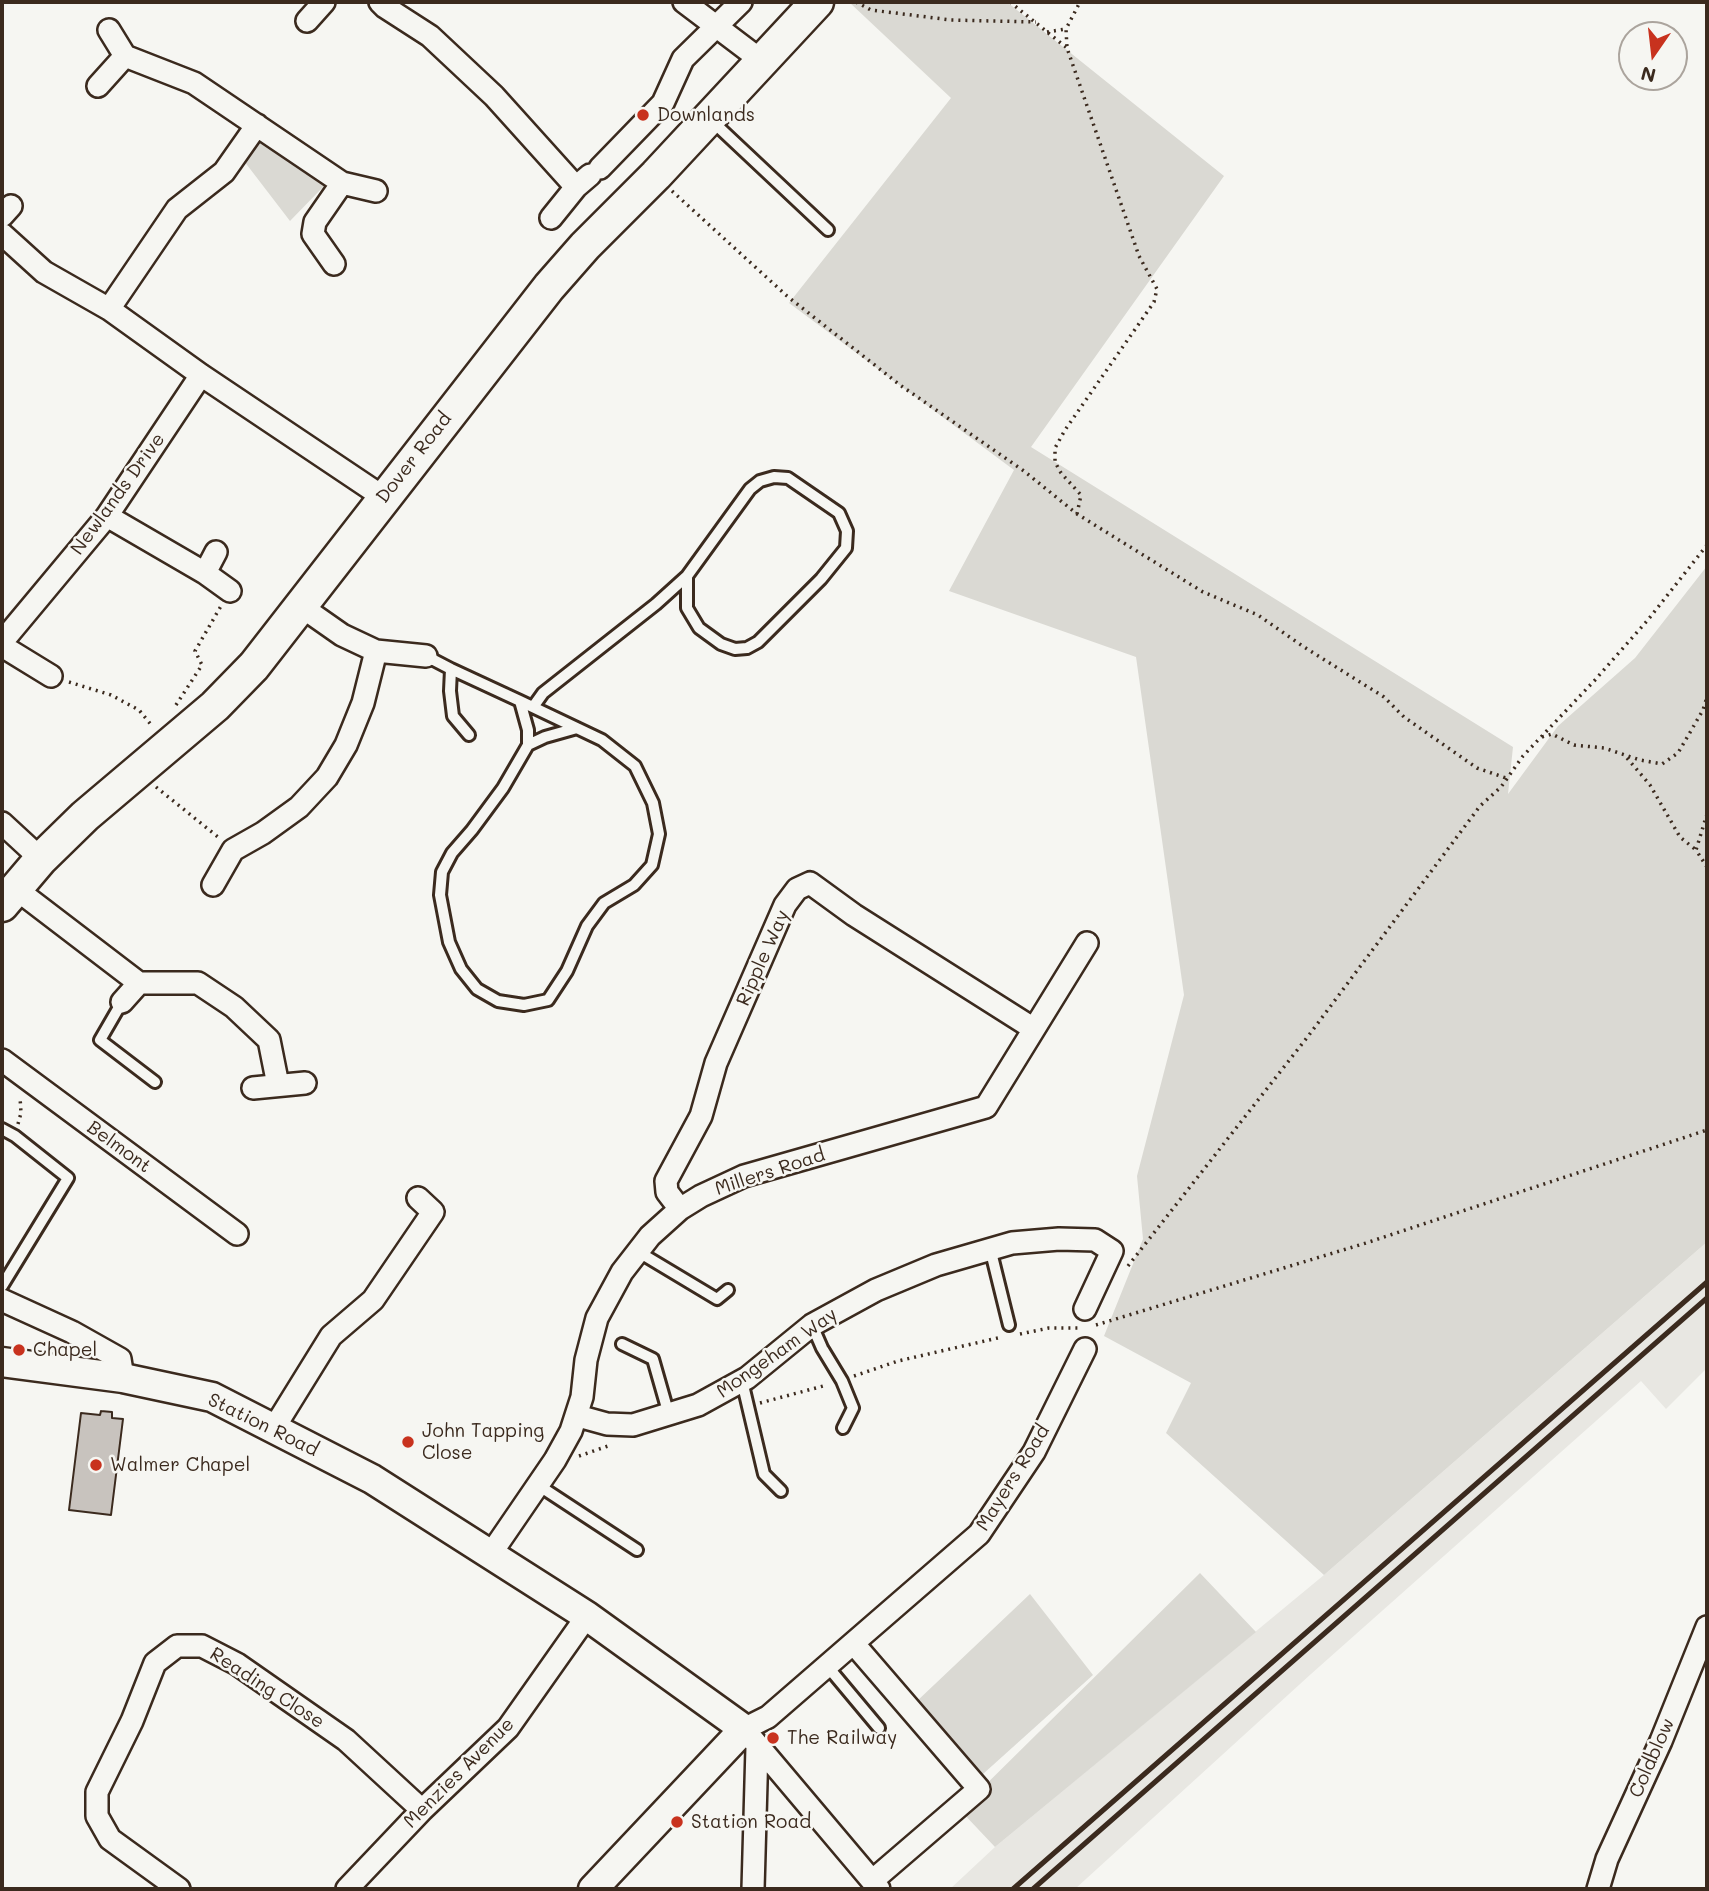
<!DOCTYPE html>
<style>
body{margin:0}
#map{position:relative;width:1709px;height:1891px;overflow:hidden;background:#f6f6f2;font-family:Mali,sans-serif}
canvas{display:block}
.frame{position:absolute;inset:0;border:4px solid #3b2a1e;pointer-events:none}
.north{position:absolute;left:1618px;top:21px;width:70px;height:70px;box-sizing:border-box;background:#f6f6f2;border:2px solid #aba49d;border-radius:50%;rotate:194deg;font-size:19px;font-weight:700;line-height:28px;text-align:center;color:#3b2a1e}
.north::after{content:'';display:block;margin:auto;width:24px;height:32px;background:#c8321e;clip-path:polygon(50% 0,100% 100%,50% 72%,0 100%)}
</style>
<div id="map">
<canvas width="1709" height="1891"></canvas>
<div class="frame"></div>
<div class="north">N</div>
</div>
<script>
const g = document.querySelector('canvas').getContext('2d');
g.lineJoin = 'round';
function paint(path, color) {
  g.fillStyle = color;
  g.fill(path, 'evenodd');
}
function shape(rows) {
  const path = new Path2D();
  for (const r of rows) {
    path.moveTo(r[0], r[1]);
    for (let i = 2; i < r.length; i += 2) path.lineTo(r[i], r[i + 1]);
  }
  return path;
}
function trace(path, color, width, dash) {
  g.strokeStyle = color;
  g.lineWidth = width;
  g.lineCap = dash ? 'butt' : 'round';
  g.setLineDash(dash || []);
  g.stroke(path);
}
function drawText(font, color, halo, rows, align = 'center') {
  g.font = font + ' Mali,sans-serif';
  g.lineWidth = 5;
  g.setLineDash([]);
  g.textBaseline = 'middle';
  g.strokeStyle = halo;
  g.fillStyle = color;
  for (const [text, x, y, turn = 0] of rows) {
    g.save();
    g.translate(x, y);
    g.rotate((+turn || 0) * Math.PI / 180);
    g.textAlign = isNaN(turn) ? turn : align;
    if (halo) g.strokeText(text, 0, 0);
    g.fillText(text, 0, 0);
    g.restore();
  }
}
paint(shape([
 [1707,1242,1707,1368,1666,1409,1641,1381,1311,1674,1075,1889,950,1889,995,1847,1324,1575]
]), '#e8e7e2');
paint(shape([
 [849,2,1007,2,1224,176,1031,447,1513,747,1508,794,1558,726,1635,658,1707,566,1707,1242,1324,1575,1166,1433,1191,1383,1104,1336,1143,1239,1137,1176,1184,995,1136,657,949,591,1014,470,789,303,951,98],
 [259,140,324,186,290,221,244,161],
 [1200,1573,1256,1632,995,1847,960,1810],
 [1030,1594,1093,1675,983,1774,916,1702]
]), '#dad9d3');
const building = shape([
 [101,1411,112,1412,112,1418,123,1419,111,1515,69,1510,81,1413,100,1415,101,1411]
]);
paint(building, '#c8c3be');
trace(building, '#3b2a1e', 2);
const lane = shape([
 [711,120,828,230],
 [426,656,451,669,520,701,602,740,635,766,653,803,659,834,652,865,634,885,604,903,587,926,567,971,548,1000,524,1005,498,1001,477,989,461,969,449,942,440,895,442,872,452,853,472,830,503,788,528,745,545,737,577,728],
 [451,669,450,691,453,716,469,735],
 [520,701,528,730,528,745],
 [533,707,543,693,656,604,687,576,750,489,760,481,774,477,788,478,839,513,847,531,846,548,821,579,758,642,747,648,735,649,721,644,699,628,687,608,687,576],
 [122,1002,100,1040,155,1082],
 [2,1129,15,1136,68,1178,2,1286],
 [990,1248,1009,1325],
 [637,1251,717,1299,728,1290],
 [812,1325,822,1348,842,1381,853,1408,843,1428],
 [622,1344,653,1359,669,1415],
 [742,1381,764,1474,781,1491],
 [538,1485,637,1550],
 [828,1667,879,1728]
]);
const street = shape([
 [380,2,385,7,430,36,494,96,576,187],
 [684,2,762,61],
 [307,21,324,2],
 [109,30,125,56,194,83,342,183,376,191],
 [98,86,125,56],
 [600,168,663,103,683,59,741,2],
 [2,216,11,206],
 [551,218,576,187,590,175],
 [2,234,44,272,109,309,201,375,383,497],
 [334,264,313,234,315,222,342,183],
 [109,309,177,209,224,172,257,125],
 [107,516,205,573,230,591],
 [205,573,216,552],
 [302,607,342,635,376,651,426,656],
 [2,642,107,516,201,375],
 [2,646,51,676],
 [2,823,41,859],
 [213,885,233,850,263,833,299,807,327,777,346,745,363,703,376,651],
 [16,889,139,983,198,983,234,1007,269,1040,278,1085],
 [122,1002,139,983],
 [2,1060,237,1234],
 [253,1088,305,1083],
 [680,1209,667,1192,666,1181,701,1116,716,1063,785,905,797,889,810,883,854,915,1034,1029],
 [2,1300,72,1332,120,1359,123,1378],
 [578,1416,607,1424,633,1425,698,1405,747,1378,812,1325,876,1290,936,1265,1012,1243,1059,1239,1095,1240,1112,1251,1085,1309],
 [274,1428,331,1336,373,1300,433,1212,418,1198],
 [490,1555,555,1460,571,1431,582,1397,586,1360,597,1318,622,1272,650,1236,680,1209,701,1196,744,1176,986,1107,1087,943],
 [854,1644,979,1789,872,1881],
 [179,1889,110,1839,97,1816,97,1792,132,1721,155,1663,177,1646,202,1646,237,1664,346,1740,422,1810],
 [347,1889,422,1810,508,1728,587,1616],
 [753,1889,757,1747],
 [879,1889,744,1729,768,1717,979,1534,1034,1452,1085,1349],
 [1598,1889,1607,1859,1661,1741,1707,1627]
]);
const secondary = shape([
 [2,1362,123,1378,212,1397,372,1479,587,1616,744,1729,593,1889]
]);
const primary = shape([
 [2,905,41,859,85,816,215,706,254,666,549,287,585,246,656,175,817,2]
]);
trace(lane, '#3b2a1e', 16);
trace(street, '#3b2a1e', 26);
trace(secondary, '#3b2a1e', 33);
trace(primary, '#3b2a1e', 37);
trace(shape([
 [856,2,871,10,951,20,1036,22],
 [1010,2,1067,48],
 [1047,32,1066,29],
 [672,191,787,296,900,385,1024,471,1077,514,1203,592,1258,615,1304,647,1384,697,1404,717,1477,768,1506,778],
 [1077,514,1081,495,1061,473,1055,462,1055,448,1065,430,1154,302,1157,289,1139,256,1067,48,1066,29,1080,2],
 [69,682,111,695,139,710,153,727],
 [176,705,202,665,195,651,221,606],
 [1542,737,1552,734,1574,745,1604,748,1640,760,1662,764,1678,753,1703,710,1707,697],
 [1627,758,1650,785,1680,837,1696,850],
 [156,787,218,837],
 [1707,814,1696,850,1707,867],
 [18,1124,21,1113,20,1097],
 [1128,1266,1309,1035,1480,806,1501,787,1523,756,1595,680,1647,621,1707,545],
 [1096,1325,1366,1243,1707,1130],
 [1020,1334,1049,1328,1078,1328],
 [854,1376,898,1361,1002,1337],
 [760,1403,827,1385],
 [579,1456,611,1445]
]), '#3b2a1e', 3.5, [2, 5]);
trace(lane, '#f6f6f2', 10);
trace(street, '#f6f6f2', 21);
trace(secondary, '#f6f6f2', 28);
trace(primary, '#f6f6f2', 32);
trace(shape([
 [1013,1889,1707,1282],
 [1033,1889,1707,1298]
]), '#3b2a1e', 5);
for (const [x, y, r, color] of [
 [643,115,7,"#c8321e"],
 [19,1350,7,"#c8321e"],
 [408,1442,7,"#c8321e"],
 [96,1465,7,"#c8321e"],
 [773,1738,7,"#c8321e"],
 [677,1822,7,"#c8321e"]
]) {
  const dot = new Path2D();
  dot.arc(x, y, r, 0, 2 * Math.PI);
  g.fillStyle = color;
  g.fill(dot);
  trace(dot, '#f6f6f2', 2.5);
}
drawText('19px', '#3b2a1e', '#f6f6f2', [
 ["Downlands",657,115],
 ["Chapel",33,1350],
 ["John Tapping",422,1431],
 ["Close",422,1453],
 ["Walmer Chapel",110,1465],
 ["The Railway",787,1738],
 ["Station Road",691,1822]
], 'left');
drawText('19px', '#3b2a1e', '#f6f6f2', [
 ["Dover Road",414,458,-52],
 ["Newlands Drive",118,494,-54],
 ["Ripple Way",763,958,-66],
 ["Belmont",119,1147,36],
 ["Millers Road",770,1172,-18],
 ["Mongeham Way",777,1353,-35],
 ["Station Road",263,1425,26],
 ["Mayers Road",1013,1478,-58],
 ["Reading Close",267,1688,33],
 ["Coldblow",1652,1758,-66],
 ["Menzies Avenue",459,1773,-45]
]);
</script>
